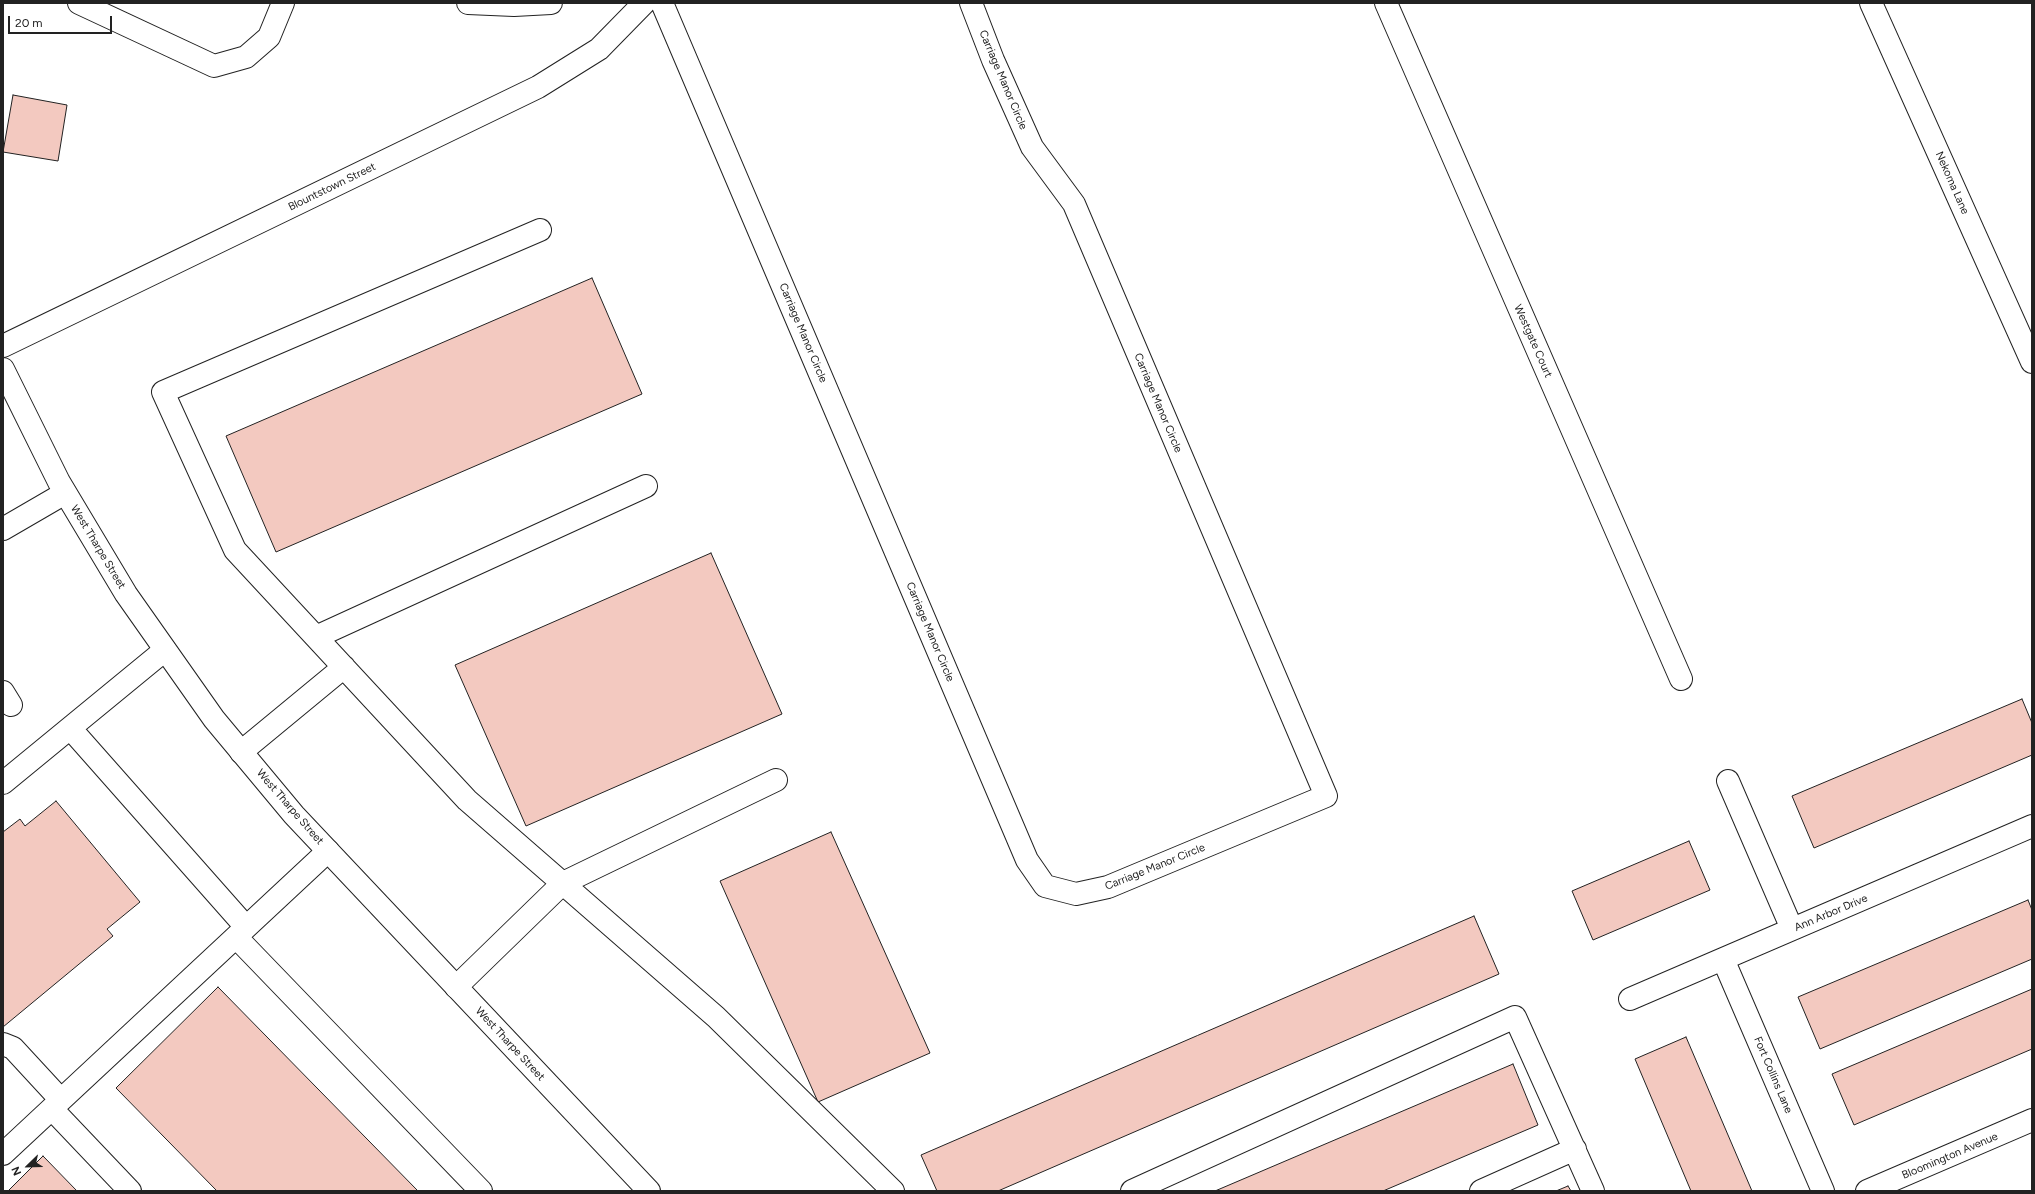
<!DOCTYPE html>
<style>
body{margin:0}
#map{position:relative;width:2035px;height:1194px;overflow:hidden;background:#fff;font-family:Figtree,sans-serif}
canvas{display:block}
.frame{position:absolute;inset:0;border:4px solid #222;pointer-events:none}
.north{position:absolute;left:8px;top:1146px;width:40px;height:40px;-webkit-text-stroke:3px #fff;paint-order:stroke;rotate:247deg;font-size:11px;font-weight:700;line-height:16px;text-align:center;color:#222}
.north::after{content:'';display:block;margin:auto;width:14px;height:18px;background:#222;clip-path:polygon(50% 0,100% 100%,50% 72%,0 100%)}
.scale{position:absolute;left:8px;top:16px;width:104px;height:18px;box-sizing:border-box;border:2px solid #222;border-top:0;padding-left:5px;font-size:12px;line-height:14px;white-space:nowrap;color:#222;-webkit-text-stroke:3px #fff;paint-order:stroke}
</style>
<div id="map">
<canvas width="2035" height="1194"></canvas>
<div class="frame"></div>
<div class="north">N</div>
<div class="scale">20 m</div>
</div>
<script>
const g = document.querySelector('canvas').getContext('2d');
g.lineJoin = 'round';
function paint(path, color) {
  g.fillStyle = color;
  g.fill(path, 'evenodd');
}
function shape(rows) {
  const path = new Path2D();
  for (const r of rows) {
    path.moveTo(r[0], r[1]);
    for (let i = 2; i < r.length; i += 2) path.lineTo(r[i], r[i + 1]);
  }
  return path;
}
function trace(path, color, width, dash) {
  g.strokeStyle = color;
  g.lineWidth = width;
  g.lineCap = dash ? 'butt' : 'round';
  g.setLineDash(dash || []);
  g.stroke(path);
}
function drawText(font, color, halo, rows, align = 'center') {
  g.font = font + ' Figtree,sans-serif';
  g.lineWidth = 3;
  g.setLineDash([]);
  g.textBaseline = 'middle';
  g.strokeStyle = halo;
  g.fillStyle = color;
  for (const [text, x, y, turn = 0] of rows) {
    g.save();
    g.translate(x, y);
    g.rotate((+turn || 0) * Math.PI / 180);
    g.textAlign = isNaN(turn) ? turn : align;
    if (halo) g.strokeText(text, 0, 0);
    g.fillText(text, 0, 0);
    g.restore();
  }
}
const building = shape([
 [13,95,67,105,58,161,3,152,13,95],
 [592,278,642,394,276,552,226,436,592,278],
 [711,553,782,714,526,826,455,665,711,553],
 [2022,699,2032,723,2032,755,1814,848,1792,796,2022,699],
 [56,801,140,902,107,929,113,936,3,1027,3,832,20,819,25,826,56,801],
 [831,832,930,1053,818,1102,720,881,831,832],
 [1689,841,1710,890,1593,940,1572,891,1689,841],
 [2028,900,2032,910,2032,959,1820,1049,1798,997,2028,900],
 [1474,916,1499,974,998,1191,937,1191,921,1155,1474,916],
 [218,987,418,1191,217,1191,116,1088,218,987],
 [2032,989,2032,1049,1854,1125,1832,1074,2032,989],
 [1686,1037,1752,1191,1691,1191,1635,1059,1686,1037],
 [1513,1064,1538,1125,1383,1191,1215,1191,1513,1064],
 [43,1156,77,1191,8,1191,43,1156],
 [1568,1186,1571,1191,1556,1191,1568,1186]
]);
paint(building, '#f3c9c0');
trace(building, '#222', 1);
const minor = shape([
 [79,3,214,66,246,57,269,37,283,3],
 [662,3,1027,860,1045,886,1076,894,1108,887,1326,796,1074,204,1032,147,993,60,971,3],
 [1386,3,1681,679],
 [1871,3,2032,362],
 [540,230,163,392,235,550,467,800,716,1017,893,1191],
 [3,346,538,87,599,49,644,3],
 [3,529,65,493],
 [316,637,646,486],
 [3,692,11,705],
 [70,728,246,927],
 [241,752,344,667],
 [1728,781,1792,929],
 [3,783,165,650],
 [236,937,481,1191],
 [1723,959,1823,1191],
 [456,987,563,883,776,780],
 [1630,999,2032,826],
 [3,1044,13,1048,61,1100],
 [52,1109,130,1191],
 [3,1154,328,851],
 [1132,1191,1515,1017,1593,1191],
 [1481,1191,1575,1149],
 [1867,1191,2032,1120]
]);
const major = shape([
 [468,3,514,5,551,3],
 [3,369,59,482,126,594,214,719,294,815,649,1191]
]);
trace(minor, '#222', 24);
trace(major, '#222', 24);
trace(minor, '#fff', 22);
trace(major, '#fff', 22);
drawText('11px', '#222', '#fff', [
 ["Carriage Manor Circle",1003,80,67],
 ["Nekoma Lane",1952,183,66],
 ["Blountstown Street",332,187,-26],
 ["Carriage Manor Circle",803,333,67],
 ["Westgate Court",1533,341,66],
 ["Carriage Manor Circle",1158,403,67],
 ["West Tharpe Street",98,547,59],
 ["Carriage Manor Circle",930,632,67],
 ["West Tharpe Street",290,807,49],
 ["Carriage Manor Circle",1155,867,-22],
 ["Ann Arbor Drive",1831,913,-23],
 ["West Tharpe Street",510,1044,47],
 ["Fort Collins Lane",1773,1075,67],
 ["Bloomington Avenue",1950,1156,-23]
]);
</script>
